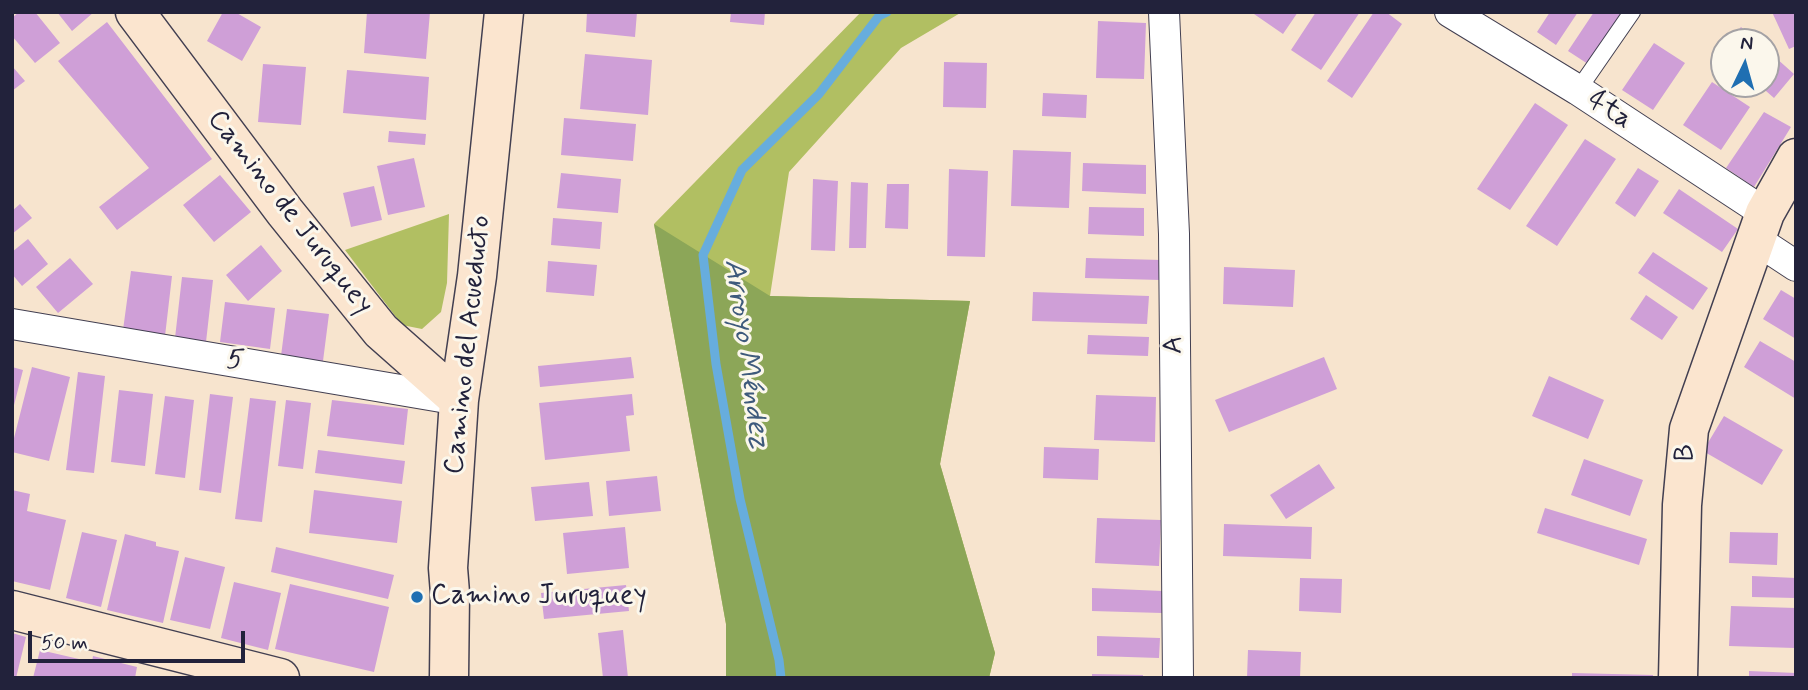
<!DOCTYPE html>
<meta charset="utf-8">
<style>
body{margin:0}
#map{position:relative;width:1808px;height:690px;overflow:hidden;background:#f7e4ce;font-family:Mynerve,sans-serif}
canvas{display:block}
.frame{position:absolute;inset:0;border:14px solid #22223b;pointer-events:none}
.north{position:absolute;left:1710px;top:28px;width:70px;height:70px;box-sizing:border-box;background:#fbf7ec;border:2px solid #a4a2a5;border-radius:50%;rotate:5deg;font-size:19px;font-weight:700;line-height:28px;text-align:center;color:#22223b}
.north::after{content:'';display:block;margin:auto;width:24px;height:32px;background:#1f6fb2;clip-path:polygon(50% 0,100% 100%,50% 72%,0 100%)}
.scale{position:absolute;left:28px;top:631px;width:217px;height:32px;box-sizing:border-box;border:4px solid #22223b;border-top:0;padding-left:9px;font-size:21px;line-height:24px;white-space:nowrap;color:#22223b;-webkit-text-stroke:5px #fbf7ec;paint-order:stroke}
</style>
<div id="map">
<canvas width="1808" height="690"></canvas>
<div class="frame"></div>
<div class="north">N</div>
<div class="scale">50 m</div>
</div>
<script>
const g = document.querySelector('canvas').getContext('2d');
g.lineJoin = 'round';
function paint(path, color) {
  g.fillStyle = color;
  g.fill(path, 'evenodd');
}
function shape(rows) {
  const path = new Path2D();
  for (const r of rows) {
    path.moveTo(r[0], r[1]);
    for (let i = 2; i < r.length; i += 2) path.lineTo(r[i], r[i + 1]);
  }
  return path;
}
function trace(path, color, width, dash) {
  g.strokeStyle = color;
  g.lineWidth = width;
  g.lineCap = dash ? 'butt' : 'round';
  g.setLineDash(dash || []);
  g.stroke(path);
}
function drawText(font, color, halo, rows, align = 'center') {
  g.font = font + ' Mynerve,sans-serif';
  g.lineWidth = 6;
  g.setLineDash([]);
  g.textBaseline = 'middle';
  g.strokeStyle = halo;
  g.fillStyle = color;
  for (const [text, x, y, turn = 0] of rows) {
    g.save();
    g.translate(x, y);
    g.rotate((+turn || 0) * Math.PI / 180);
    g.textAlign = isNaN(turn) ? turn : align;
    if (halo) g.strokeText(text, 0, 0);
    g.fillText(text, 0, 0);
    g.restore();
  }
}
paint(shape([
 [861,12,962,12,901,48,789,172,770,296,970,301,940,464,995,653,989,678,726,678,726,624,654,224],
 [449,214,447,283,441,312,422,329,402,325,345,250]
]), '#b1bf62');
paint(shape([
 [654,224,770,296,970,301,940,464,995,653,989,678,726,678,726,624]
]), '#8ca658');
trace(shape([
 [781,678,779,660,740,499,716,364,703,255,742,170,819,94,879,16,887,12]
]), '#67addd', 9);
paint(shape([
 [19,12,35,12,60,43,35,63,12,36,12,18],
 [57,12,94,12,72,31],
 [223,12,235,12,261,27,242,61,207,41],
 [367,12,430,12,426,59,364,53],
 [587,12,637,12,635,37,586,32],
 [731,12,765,12,764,25,730,22],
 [1255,12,1298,12,1283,34,1254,14],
 [1316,12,1360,12,1321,70,1291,50],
 [1374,12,1386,12,1402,24,1352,98,1327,81],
 [1550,12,1578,12,1556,45,1537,32],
 [1594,12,1623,12,1588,64,1568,51],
 [1772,12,1796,12,1796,46,1789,49],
 [1098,21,1146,23,1144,79,1096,78],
 [107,22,212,159,117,230,99,207,149,168,58,61],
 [1741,27,1758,42,1728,42],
 [1654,43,1685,63,1653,110,1622,90],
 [1766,49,1794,74,1774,98,1758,84,1766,84],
 [585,54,652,60,648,115,580,109],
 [944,62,987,63,986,108,943,107],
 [263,64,306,67,301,125,258,122],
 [12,66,25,81,12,91],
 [347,70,429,77,426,120,343,113],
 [1712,82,1750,107,1721,150,1683,125],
 [1043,93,1087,95,1086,118,1042,116],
 [1535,103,1568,125,1510,210,1477,189],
 [1764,112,1791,127,1754,187,1726,168],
 [564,118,636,124,633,161,561,155],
 [389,131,426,134,425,145,388,142],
 [1585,139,1616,159,1557,246,1526,226],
 [1013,150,1071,152,1069,208,1011,206],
 [414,158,425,207,388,215,377,166],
 [1083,163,1146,165,1146,194,1082,191],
 [1638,168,1659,181,1635,217,1615,203],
 [949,169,988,171,985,257,947,256],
 [561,173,621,179,618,213,557,208],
 [220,175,251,212,214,242,183,205],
 [813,179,838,181,835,251,811,250],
 [851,182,868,183,866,248,849,248],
 [887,184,909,184,908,229,885,228],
 [374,186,382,220,351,227,343,193],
 [1679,189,1738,229,1722,252,1663,213],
 [20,204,32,218,12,234,12,211],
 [1089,207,1144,208,1144,236,1088,234],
 [553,218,602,222,600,249,551,245],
 [28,239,48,264,22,286,12,274,12,252],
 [261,245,282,271,248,301,226,275],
 [1653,252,1708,288,1693,310,1638,273],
 [70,258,93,284,58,313,36,287],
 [1086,258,1162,260,1161,280,1085,278],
 [548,261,597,265,594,296,546,292],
 [1224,267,1295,270,1293,307,1223,304],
 [131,271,172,276,165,336,123,330],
 [182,277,213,280,206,342,175,338],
 [1781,290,1796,299,1796,339,1763,319],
 [1033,292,1149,296,1147,324,1032,321],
 [1646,295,1678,317,1662,340,1630,319],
 [225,302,275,308,270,349,220,342],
 [287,309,329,314,323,361,281,356],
 [1088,335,1149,337,1148,356,1087,354],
 [1760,341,1796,362,1796,399,1744,367],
 [631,357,634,378,540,387,538,366],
 [1324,357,1337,389,1229,432,1215,400],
 [12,367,23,370,13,409,12,409],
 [32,367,70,377,49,461,12,452,12,446],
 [78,372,105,376,94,473,66,470],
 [1549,376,1604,400,1588,439,1532,416],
 [119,390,153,394,145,466,111,462],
 [210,394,233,397,221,493,199,490],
 [632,394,634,415,626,416,630,451,545,460,539,403],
 [1096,395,1156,397,1155,442,1094,440],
 [165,396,194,400,185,478,155,474],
 [250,398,276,401,262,522,235,519],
 [286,400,311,403,303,469,278,466],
 [332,400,408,409,404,445,327,436],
 [1724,416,1783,450,1762,485,1703,451],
 [1044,447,1099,449,1098,480,1043,478],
 [318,450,405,461,402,484,315,473],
 [1584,459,1643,480,1630,516,1571,495],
 [1319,464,1335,488,1286,519,1270,495],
 [657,476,661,511,609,516,606,481],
 [589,482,593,516,535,521,531,487],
 [12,490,30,494,27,511,66,520,50,590,12,581],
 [314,490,402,501,397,543,309,533],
 [1545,508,1647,539,1639,565,1537,533],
 [1097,518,1161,520,1159,566,1095,563],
 [1224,524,1312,527,1311,559,1223,556],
 [625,527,629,568,567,574,563,533],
 [82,532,117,540,101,607,66,598],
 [1730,532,1778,533,1777,565,1729,563],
 [125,534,156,542,156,546,179,551,163,623,107,610],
 [276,547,394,575,388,599,271,572],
 [185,557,225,567,210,629,170,620],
 [1752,576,1796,578,1796,598,1752,597],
 [1300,578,1342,579,1341,613,1299,611],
 [234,582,281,593,268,650,221,638],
 [290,584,389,607,374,672,275,649],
 [626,585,629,611,544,619,541,593],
 [1092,588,1163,591,1162,613,1092,611],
 [1731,606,1796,608,1795,648,1729,646],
 [623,630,628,678,603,678,598,633],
 [12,633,26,637,16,678,12,678],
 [1097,636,1160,638,1159,658,1097,656],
 [40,650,92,662,93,656,137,667,135,678,33,678],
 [1248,650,1301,652,1300,678,1247,678],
 [1749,671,1796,673,1796,678,1749,678],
 [1572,673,1653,675,1653,678,1572,678],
 [1092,674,1143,675,1143,678,1092,678]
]), '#cf9fd7');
const lane = shape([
 [1578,90,1632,12]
]);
const street = shape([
 [1164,12,1174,234,1178,678],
 [1450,12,1578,90,1765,213],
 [1755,239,1796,266],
 [12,324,459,400]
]);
const secondary = shape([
 [135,12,285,212,381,331,459,400],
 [12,610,280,678],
 [449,678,450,593,448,568,459,400,477,276,504,12],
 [1678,678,1682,505,1689,429,1765,213,1796,158]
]);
trace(lane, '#423f51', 18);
trace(street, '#423f51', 32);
trace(secondary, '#423f51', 41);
trace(lane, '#fff', 16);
trace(street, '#fff', 30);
trace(secondary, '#fbe5cf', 38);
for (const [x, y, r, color] of [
 [417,597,7,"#1f6fb2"]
]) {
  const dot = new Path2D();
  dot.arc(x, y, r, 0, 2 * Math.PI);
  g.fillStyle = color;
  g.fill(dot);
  trace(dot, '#fbf7ec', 2.5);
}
drawText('28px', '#22223b', '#fbf7ec', [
 ["4ta",1609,111,33],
 ["Camino de Juruquey",289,213,52],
 ["Camino del Acueducto",469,345,-84],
 ["A",1175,345,-91],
 ["5",235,362,10],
 ["B",1687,453,-84]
]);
drawText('28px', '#22223b', '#fbf7ec', [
 ["Camino Juruquey",431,597]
], 'left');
drawText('italic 30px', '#3e5a7c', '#fbf7ec', [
 ["Arroyo Méndez",745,354,82]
]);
</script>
